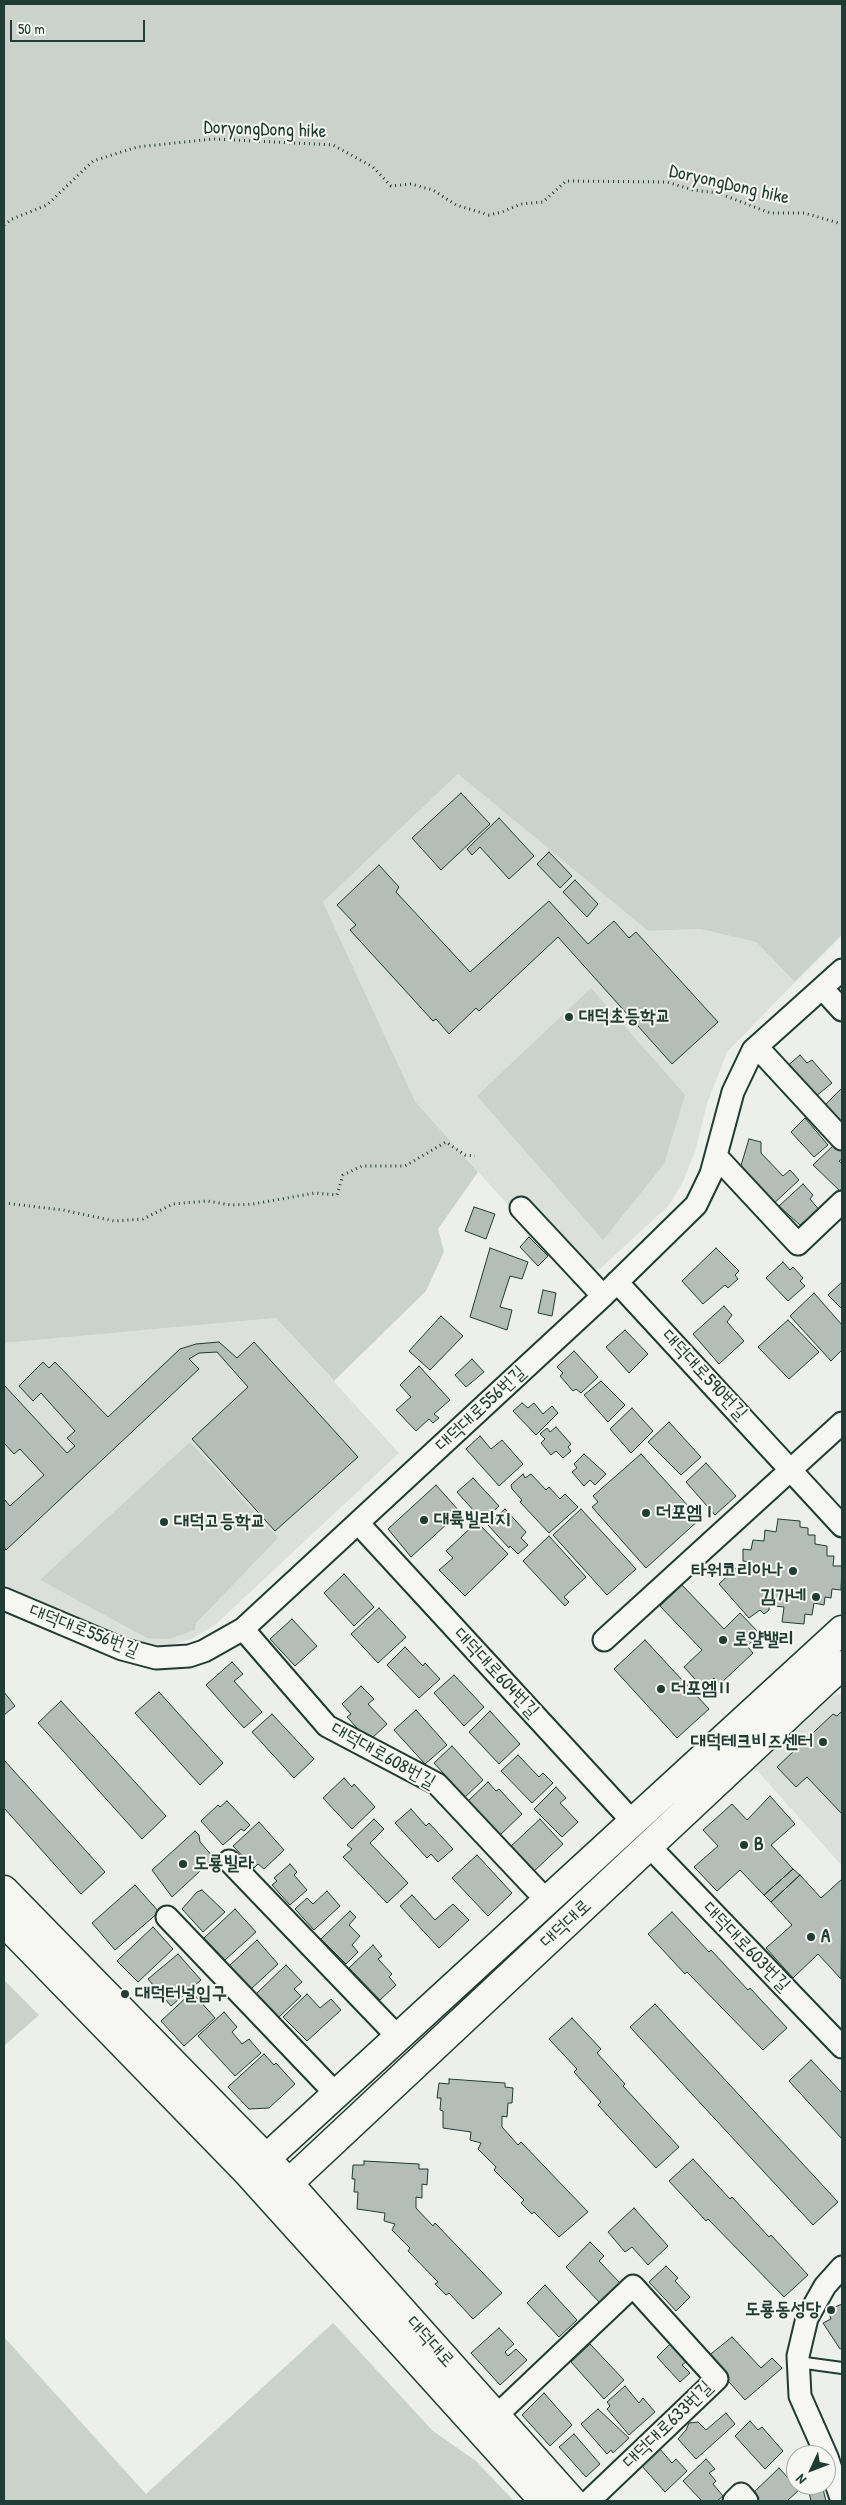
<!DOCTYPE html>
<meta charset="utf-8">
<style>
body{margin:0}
#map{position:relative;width:846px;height:2505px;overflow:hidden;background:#edefea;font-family:"Patrick Hand",sans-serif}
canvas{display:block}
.frame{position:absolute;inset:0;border:5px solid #1f3d34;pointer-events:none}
.north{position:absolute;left:786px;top:2445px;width:50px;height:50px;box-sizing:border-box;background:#f6f6f2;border:1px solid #a0aca6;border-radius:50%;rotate:227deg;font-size:14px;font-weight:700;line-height:20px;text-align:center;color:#1f3d34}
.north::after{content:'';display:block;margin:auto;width:18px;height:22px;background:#1f3d34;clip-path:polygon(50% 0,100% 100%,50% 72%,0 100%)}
.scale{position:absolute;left:10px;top:20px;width:135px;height:22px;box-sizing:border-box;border:2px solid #1f3d34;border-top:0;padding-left:6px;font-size:15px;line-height:18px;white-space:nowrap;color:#1f3d34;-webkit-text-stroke:4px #f6f6f2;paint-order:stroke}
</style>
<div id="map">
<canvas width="846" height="2505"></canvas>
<div class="frame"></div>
<div class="north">N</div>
<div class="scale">50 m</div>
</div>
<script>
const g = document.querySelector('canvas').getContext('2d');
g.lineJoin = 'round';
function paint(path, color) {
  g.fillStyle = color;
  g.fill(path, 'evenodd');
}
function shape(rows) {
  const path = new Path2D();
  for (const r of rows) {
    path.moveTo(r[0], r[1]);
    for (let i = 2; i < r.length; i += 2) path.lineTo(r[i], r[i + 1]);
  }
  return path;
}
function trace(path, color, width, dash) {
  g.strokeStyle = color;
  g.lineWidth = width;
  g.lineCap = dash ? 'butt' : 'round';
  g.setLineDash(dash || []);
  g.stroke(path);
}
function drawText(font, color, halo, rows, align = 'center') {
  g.font = font + ' "Patrick Hand","Poor Story",sans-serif';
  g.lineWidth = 4;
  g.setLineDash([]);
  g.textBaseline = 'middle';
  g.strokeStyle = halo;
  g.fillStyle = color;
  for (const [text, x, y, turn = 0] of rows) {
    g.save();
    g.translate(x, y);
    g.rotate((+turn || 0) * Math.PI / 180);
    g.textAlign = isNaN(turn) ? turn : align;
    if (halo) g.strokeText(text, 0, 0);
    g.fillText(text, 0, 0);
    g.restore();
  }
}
paint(shape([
 [458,774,648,931,700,929,756,942,795,982,727,1052,707,1104,695,1152,682,1184,668,1206,600,1269,588,1267,516,1214,415,1101,323,902],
 [276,1318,399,1453,215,1625,191,1639,165,1647,135,1645,4,1590,4,1343],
 [842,1694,842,1866,755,1768,833,1696]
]), '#dce0db');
paint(shape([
 [4,4,842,4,842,935,795,982,756,942,700,929,648,931,458,774,323,902,415,1101,478,1172,438,1229,444,1252,426,1291,334,1381,276,1318,4,1343],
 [591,988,685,1095,664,1164,603,1240,477,1096],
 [190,1442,278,1538,196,1623,195,1630,169,1639,147,1638,40,1580],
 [4,1980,39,2015,4,2046],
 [333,2323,433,2431,476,2461,514,2501,4,2501,4,2337,146,2494]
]), '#cbd2cc');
const building = shape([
 [461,793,490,824,441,870,412,838,461,793],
 [499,818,534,856,509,879,480,847,472,855,467,849,499,818],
 [549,852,572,876,560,888,537,864,549,852],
 [379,865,399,887,396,892,470,972,549,901,588,944,614,921,629,938,636,932,718,1022,672,1064,558,937,479,1011,476,1008,449,1034,436,1019,433,1021,350,930,356,925,337,905,379,865],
 [575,880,598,904,587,917,563,892,575,880],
 [800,1055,807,1063,812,1060,832,1083,815,1097,785,1068,800,1055],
 [842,1088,842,1131,822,1108,842,1088],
 [805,1118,828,1145,814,1157,791,1132,805,1118],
 [749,1139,761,1142,761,1153,783,1176,790,1170,799,1180,771,1206,739,1172,749,1139],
 [835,1144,842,1152,842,1159,839,1161,842,1164,842,1188,840,1191,813,1165,835,1144],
 [803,1184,813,1195,810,1199,821,1212,808,1224,805,1221,800,1225,779,1206,803,1184],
 [474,1207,495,1214,486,1239,465,1231,474,1207],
 [529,1237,548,1256,538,1266,520,1247,529,1237],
 [490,1248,528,1262,522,1279,510,1276,500,1307,512,1310,507,1330,470,1317,490,1248],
 [716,1248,739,1271,735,1275,738,1279,728,1288,725,1285,703,1304,682,1281,716,1248],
 [783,1262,790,1270,793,1267,803,1278,800,1281,805,1286,788,1301,766,1278,783,1262],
 [842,1282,842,1309,828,1295,842,1282],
 [543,1290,556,1293,552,1316,538,1313,543,1290],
 [814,1293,842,1325,842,1350,831,1361,790,1316,814,1293],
 [724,1306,732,1315,727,1322,744,1341,719,1364,693,1334,724,1306],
 [441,1316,463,1336,430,1370,409,1351,441,1316],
 [788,1320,819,1352,789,1379,758,1347,788,1320],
 [625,1330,648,1354,629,1373,606,1347,625,1330],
 [219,1342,237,1358,254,1342,358,1457,275,1531,192,1439,248,1387,217,1352,199,1353,189,1359,199,1369,6,1550,4,1547,4,1499,10,1506,44,1475,20,1449,14,1454,4,1443,4,1385,67,1453,75,1446,67,1438,75,1431,41,1393,33,1401,19,1386,43,1362,49,1368,55,1362,108,1417,180,1349,196,1344,219,1342],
 [574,1351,598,1377,581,1393,576,1389,573,1391,560,1376,563,1373,557,1367,574,1351],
 [472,1359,484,1372,466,1387,455,1375,472,1359],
 [419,1366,450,1400,434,1414,439,1418,433,1423,429,1419,416,1431,396,1410,411,1397,400,1385,419,1366],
 [601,1381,625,1405,608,1422,584,1395,601,1381],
 [522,1403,528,1408,534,1403,543,1414,552,1406,558,1413,536,1435,513,1411,522,1403],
 [632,1408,653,1431,631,1453,610,1429,632,1408],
 [669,1422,701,1457,681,1475,648,1442,669,1422],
 [556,1427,571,1444,568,1447,571,1451,563,1458,556,1451,551,1455,541,1443,545,1439,540,1434,547,1428,550,1432,556,1427],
 [480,1436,491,1449,502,1440,523,1464,499,1486,466,1449,480,1436],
 [584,1454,606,1474,595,1485,590,1480,584,1486,572,1472,577,1468,574,1464,584,1454],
 [641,1454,700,1519,646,1568,592,1507,598,1502,593,1496,641,1454],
 [706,1463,736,1496,715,1515,686,1482,706,1463],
 [523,1474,525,1478,531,1474,546,1490,549,1487,560,1499,565,1494,578,1507,549,1533,520,1502,522,1500,512,1489,511,1485,523,1474],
 [473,1478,499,1506,483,1521,457,1492,473,1478],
 [436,1485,460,1512,411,1557,388,1529,436,1485],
 [505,1509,526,1532,521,1538,528,1545,518,1554,510,1546,509,1548,488,1525,505,1509],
 [581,1509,636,1569,607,1595,553,1535,581,1509],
 [778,1519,800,1521,800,1527,808,1528,808,1535,815,1535,815,1544,827,1546,827,1556,834,1556,833,1566,842,1566,841,1590,832,1589,831,1598,825,1597,824,1605,814,1603,812,1615,805,1614,804,1624,782,1622,784,1607,774,1606,775,1598,769,1597,769,1610,764,1614,760,1610,749,1618,719,1584,736,1568,741,1574,748,1568,749,1562,743,1561,743,1549,751,1550,753,1540,764,1541,765,1530,776,1532,778,1519],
 [477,1522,508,1554,465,1596,439,1570,453,1558,446,1551,477,1522],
 [549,1536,586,1577,564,1597,569,1602,565,1606,523,1561,549,1536],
 [344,1574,374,1607,354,1626,324,1593,344,1574],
 [682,1585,724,1629,740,1613,760,1634,747,1646,753,1653,720,1684,714,1678,703,1688,684,1667,702,1650,660,1606,682,1585],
 [379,1608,406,1637,378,1663,351,1634,379,1608],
 [292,1619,317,1646,295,1666,270,1639,292,1619],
 [645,1640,709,1709,677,1738,614,1669,645,1640],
 [405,1647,423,1666,425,1663,440,1679,419,1698,387,1665,405,1647],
 [232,1662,243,1674,234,1681,262,1712,244,1728,206,1685,232,1662],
 [454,1675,484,1707,464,1726,434,1693,454,1675],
 [361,1686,374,1699,368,1704,387,1724,369,1741,347,1717,351,1714,342,1704,361,1686],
 [4,1692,15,1706,4,1715,4,1692],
 [159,1692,223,1763,200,1785,135,1713,159,1692],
 [61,1701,166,1816,142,1839,38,1723,61,1701],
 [416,1710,447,1745,425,1764,394,1730,416,1710],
 [490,1711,520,1744,499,1764,469,1732,490,1711],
 [842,1711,842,1814,807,1777,796,1787,777,1767,833,1714,837,1716,842,1711],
 [272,1714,314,1759,294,1778,252,1732,272,1714],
 [452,1746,483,1780,465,1797,434,1763,452,1746],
 [518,1755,539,1777,543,1773,553,1783,532,1803,501,1771,518,1755],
 [4,1760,105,1872,81,1894,4,1808,4,1760],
 [344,1778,352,1787,354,1784,375,1807,352,1829,323,1798,344,1778],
 [488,1782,496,1791,499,1789,522,1814,500,1835,468,1801,488,1782],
 [556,1787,566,1798,560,1803,578,1822,562,1837,534,1809,556,1787],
 [770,1796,795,1824,771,1845,793,1869,764,1895,740,1870,717,1891,694,1867,718,1846,703,1830,732,1804,747,1820,770,1796],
 [227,1801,250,1825,244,1831,241,1829,223,1845,201,1821,218,1805,220,1807,227,1801],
 [411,1809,426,1826,429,1823,453,1849,438,1862,431,1854,427,1858,395,1823,411,1809],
 [374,1819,384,1829,370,1843,408,1883,387,1903,343,1857,352,1849,347,1845,374,1819],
 [540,1819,563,1844,532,1873,509,1848,540,1819],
 [259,1822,284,1850,264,1869,258,1864,254,1868,233,1846,259,1822],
 [195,1831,199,1835,200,1842,214,1858,172,1897,152,1870,195,1831],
 [477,1855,512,1893,488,1916,452,1878,477,1855],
 [290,1864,297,1872,294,1875,307,1890,290,1905,272,1885,277,1881,274,1878,290,1864],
 [793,1869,800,1875,771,1902,764,1895,793,1869],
 [800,1875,821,1898,842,1879,841,1979,818,1954,793,1978,766,1948,792,1925,771,1902,800,1875],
 [135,1885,159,1912,115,1950,92,1923,135,1885],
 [202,1890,225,1912,203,1932,182,1909,197,1892,202,1890],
 [327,1891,340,1906,314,1930,295,1909,307,1898,313,1904,327,1891],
 [412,1895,435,1920,453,1904,469,1920,439,1948,400,1906,412,1895],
 [235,1909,256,1932,225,1960,204,1938,235,1909],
 [350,1911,356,1917,349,1925,360,1936,352,1945,358,1952,346,1964,321,1939,350,1911],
 [672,1912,709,1952,711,1950,748,1990,750,1988,787,2028,763,2050,687,1972,685,1974,648,1934,672,1912],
 [153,1927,173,1949,138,1982,117,1961,153,1927],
 [257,1940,278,1964,251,1989,229,1966,257,1940],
 [373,1945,382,1956,378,1959,392,1974,389,1977,396,1985,380,2000,349,1968,373,1945],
 [178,1954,201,1980,171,2006,148,1979,178,1954],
 [286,1965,302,1982,294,1989,301,1996,279,2017,256,1994,286,1965],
 [192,1992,215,2018,184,2046,161,2021,192,1992],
 [307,1994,320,2008,331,1999,341,2010,307,2041,283,2017,307,1994],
 [655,2004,838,2202,813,2225,630,2027,655,2004],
 [224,2012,237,2027,232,2032,242,2044,249,2039,261,2053,235,2076,198,2036,224,2012],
 [572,2018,601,2049,597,2053,625,2084,623,2086,679,2147,656,2168,598,2105,601,2102,574,2072,577,2069,549,2039,572,2018],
 [264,2054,274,2065,276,2063,295,2084,269,2108,249,2109,228,2087,264,2054],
 [811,2060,842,2093,842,2139,789,2081,811,2060],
 [449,2079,505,2083,505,2087,513,2088,512,2103,508,2103,507,2117,502,2116,502,2127,518,2145,521,2142,588,2212,559,2237,534,2212,532,2214,521,2203,524,2200,494,2170,496,2167,478,2149,481,2143,470,2140,471,2132,443,2128,443,2111,440,2110,441,2098,437,2098,439,2083,449,2084,449,2079],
 [693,2159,730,2199,732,2197,769,2237,771,2235,808,2275,784,2297,708,2219,706,2221,669,2181,693,2159],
 [364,2161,419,2164,419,2169,428,2169,427,2185,422,2184,422,2198,416,2197,416,2208,433,2226,435,2223,502,2293,473,2319,449,2293,446,2295,435,2284,438,2282,408,2251,410,2248,392,2230,395,2224,384,2221,385,2213,357,2209,358,2192,354,2192,355,2179,352,2179,353,2165,364,2165,364,2161],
 [634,2208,668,2246,648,2265,632,2247,625,2252,608,2232,634,2208],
 [590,2242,604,2256,599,2261,623,2286,602,2305,566,2267,590,2242],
 [666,2266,678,2278,675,2281,690,2297,676,2311,649,2282,666,2266],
 [545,2285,577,2320,559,2337,527,2303,545,2285],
 [842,2304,842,2348,840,2349,823,2323,831,2319,828,2310,842,2304],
 [499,2328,514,2344,505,2352,508,2356,516,2349,527,2360,500,2385,471,2353,499,2328],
 [732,2337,761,2368,772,2358,782,2368,745,2400,707,2357,732,2337],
 [674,2340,691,2358,682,2365,690,2373,680,2382,657,2357,674,2340],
 [590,2344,624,2380,604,2399,571,2362,590,2344],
 [625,2386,639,2403,643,2398,655,2412,629,2435,607,2409,610,2406,607,2402,625,2386],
 [544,2393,572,2425,550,2446,522,2415,544,2393],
 [598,2409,629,2438,613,2453,611,2450,607,2454,581,2424,598,2409],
 [726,2413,735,2424,696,2459,678,2439,686,2430,689,2423,698,2422,706,2430,726,2413],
 [750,2421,758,2430,762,2427,783,2451,765,2469,735,2436,750,2421],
 [574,2434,600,2464,586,2477,559,2447,574,2434],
 [659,2448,672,2463,676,2459,687,2471,665,2492,641,2465,659,2448],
 [706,2459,715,2469,709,2473,716,2481,713,2484,723,2496,717,2501,702,2501,683,2481,706,2459],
 [779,2468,799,2490,787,2501,757,2501,751,2495,779,2468],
 [811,2485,822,2485,826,2501,811,2501,808,2488,811,2485]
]);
paint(building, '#b4bdb8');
trace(building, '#1f3d34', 1);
const lane = shape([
 [798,2362,842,2368]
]);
const street = shape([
 [822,988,842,1010],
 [757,1047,842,1139],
 [716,1156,798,1244,842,1202],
 [521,1208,603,1296],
 [617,1282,842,1526],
 [358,1523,633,1822],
 [4,1599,122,1649,156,1658,189,1656,204,1651,243,1629,603,1296,696,1205,711,1174,733,1092,753,1050,842,970],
 [243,1629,327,1726,437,1784,547,1901],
 [604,1640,842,1423],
 [649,1846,842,2047],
 [229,1861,398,2037],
 [167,1917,336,2094],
 [842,2267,825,2286,807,2318,798,2356,800,2396,827,2457,842,2501],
 [496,2416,633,2286,717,2379,589,2501],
 [734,2501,741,2494,747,2501]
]);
const primary = shape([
 [4,1890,266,2158,572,2501],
 [4,1922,249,2174,544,2501],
 [249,2174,842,1630],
 [276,2195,842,1665]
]);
trace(lane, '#1f3d34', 14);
trace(street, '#1f3d34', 25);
trace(primary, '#1f3d34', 31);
trace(shape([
 [4,225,12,219,47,205,93,161,137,147,213,139,333,145,373,167,391,186,411,184,433,190,456,205,489,215,502,212,521,204,543,202,566,181,667,182,693,190,718,193,770,213,804,213,842,224],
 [4,1203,63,1210,114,1221,143,1219,173,1204,207,1201,231,1205,253,1204,315,1193,337,1195,343,1175,362,1166,405,1166,446,1142,465,1155,475,1156]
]), '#1f3d34', 3, [1, 4]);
trace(lane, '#f6f6f2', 10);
trace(street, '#f6f6f2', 21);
trace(primary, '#f6f6f2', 28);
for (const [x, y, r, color] of [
 [569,1017,5,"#1f3d34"],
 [646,1513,5,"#1f3d34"],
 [424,1520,5,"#1f3d34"],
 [164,1522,5,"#1f3d34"],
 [793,1571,5,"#1f3d34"],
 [816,1597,5,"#1f3d34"],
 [723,1640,5,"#1f3d34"],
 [661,1689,5,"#1f3d34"],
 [823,1742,5,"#1f3d34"],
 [744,1845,5,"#1f3d34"],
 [183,1864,5,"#1f3d34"],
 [811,1937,5,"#1f3d34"],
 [125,1994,5,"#1f3d34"],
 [831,2310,5,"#1f3d34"]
]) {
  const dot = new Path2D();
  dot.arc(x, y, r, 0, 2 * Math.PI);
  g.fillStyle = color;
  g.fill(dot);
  trace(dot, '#f6f6f2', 2);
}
drawText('19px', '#1f3d34', '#f6f6f2', [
 ["DoryongDong hike",265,130,2],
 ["DoryongDong hike",729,185,13],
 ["대덕대로590번길",704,1375,47],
 ["대덕대로556번길",481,1409,-43],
 ["대덕대로556번길",84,1631,21],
 ["대덕대로604번길",496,1673,47],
 ["대덕대로608번길",383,1756,29],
 ["대덕대로",566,1924,-43],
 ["대덕대로603번길",746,1947,46],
 ["대덕대로",430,2342,48],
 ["대덕대로633번길",668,2425,-44]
]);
drawText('bold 19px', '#1f3d34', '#f6f6f2', [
 ["대덕초등학교",579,1017],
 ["더포엠Ⅰ",656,1513],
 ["대륙빌리지",434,1520],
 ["대덕고등학교",174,1522],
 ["타워코리아나",783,1571,"right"],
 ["김가네",806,1597,"right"],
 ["로얄밸리",733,1640],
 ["더포엠Ⅱ",671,1689],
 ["대덕테크비즈센터",813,1742,"right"],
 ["B",754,1845],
 ["도룡빌라",193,1864],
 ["A",821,1937],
 ["대덕터널입구",135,1994],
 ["도룡동성당",821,2310,"right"]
], 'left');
</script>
